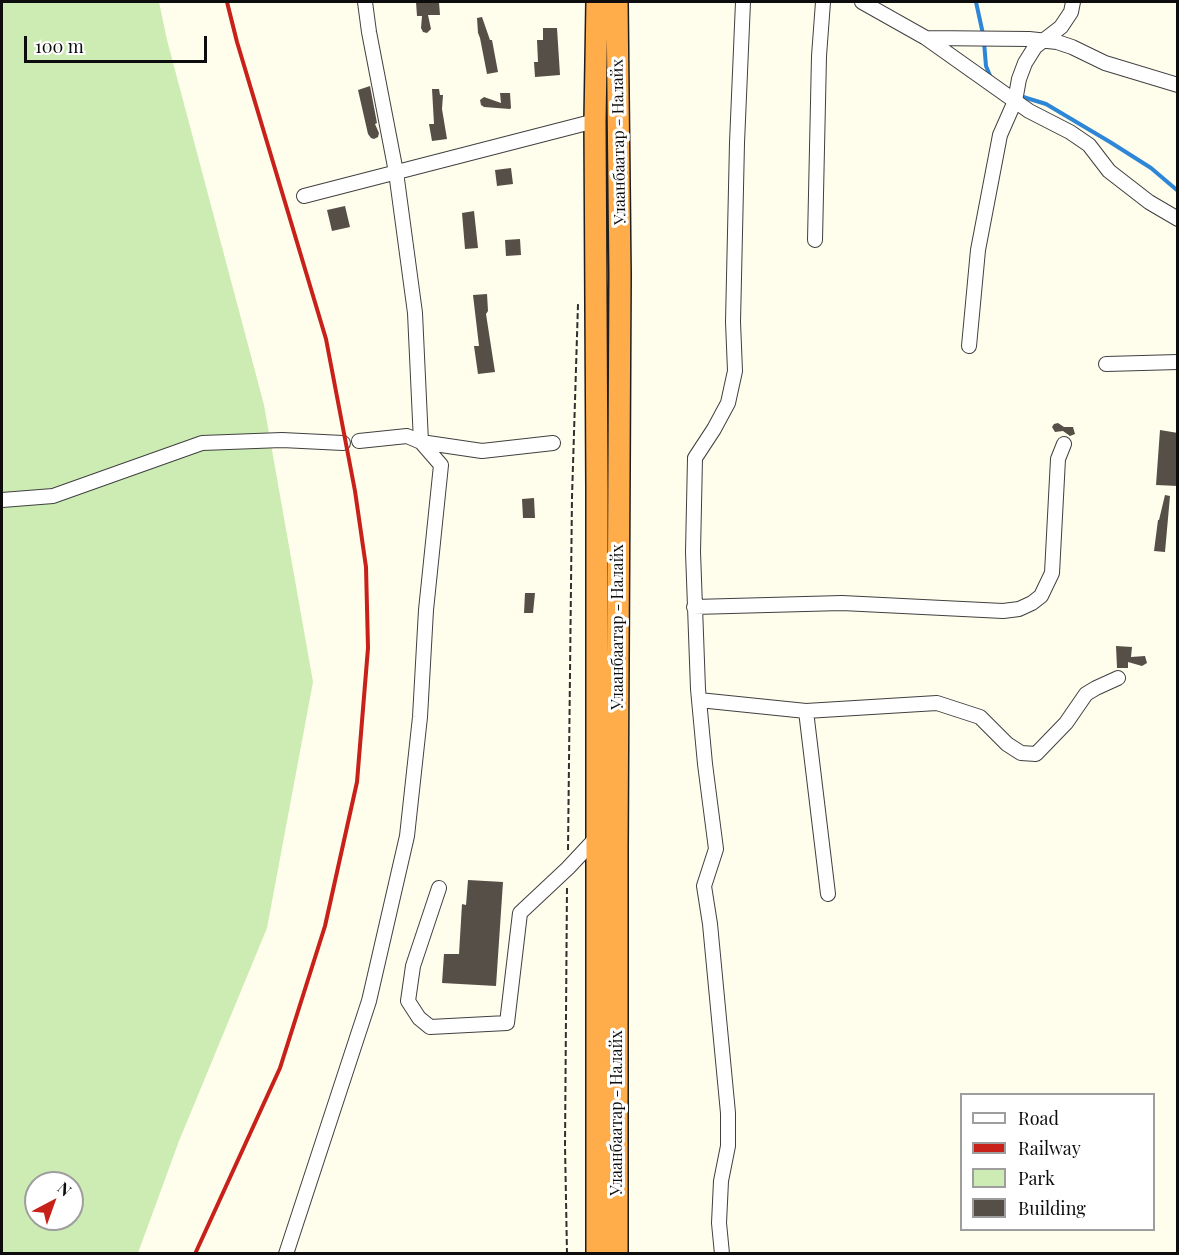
<!DOCTYPE html>
<meta charset="utf-8">
<style>
body{margin:0}
#map{position:relative;width:1179px;height:1255px;overflow:hidden;background:#fffdec;font-family:"Playfair Display",serif}
canvas{display:block}
.frame{position:absolute;inset:0;border:3px solid #0d0d0d;pointer-events:none}
.legend{position:absolute;left:960px;top:1093px;width:195px;height:138px;box-sizing:border-box;background:#fff;border:2px solid #9e9e9e;margin:0;padding:8px 10px;list-style:none;font-size:18px;color:#0d0d0d}
.legend li{display:flex;align-items:center;gap:12px;height:30px}
.legend b{width:30px;border:2px solid #9e9e9e}
.north{position:absolute;left:24px;top:1171px;width:60px;height:60px;box-sizing:border-box;background:#fff;border:2px solid #9e9e9e;border-radius:50%;rotate:41deg;font-size:16px;font-weight:700;line-height:24px;text-align:center;color:#0d0d0d}
.north::after{content:'';display:block;margin:auto;width:21px;height:27px;background:#c7211a;clip-path:polygon(50% 0,100% 100%,50% 72%,0 100%)}
.scale{position:absolute;left:24px;top:36px;width:183px;height:27px;box-sizing:border-box;border:3px solid #0d0d0d;border-top:0;padding-left:8px;font-size:18px;line-height:21px;white-space:nowrap;color:#0d0d0d;-webkit-text-stroke:4px #fff;paint-order:stroke}
</style>
<div id="map">
<canvas width="1179" height="1255"></canvas>
<div class="frame"></div>
<ul class="legend">
<li><b style="height:8px;background:#fff"></b>Road</li>
<li><b style="height:8px;background:#c7211a"></b>Railway</li>
<li><b style="height:16px;background:#ccecb3"></b>Park</li>
<li><b style="height:16px;background:#564f48"></b>Building</li>
</ul>
<div class="north">N</div>
<div class="scale">100 m</div>
</div>
<script>
const g = document.querySelector('canvas').getContext('2d');
g.lineJoin = 'round';
function paint(path, color) {
  g.fillStyle = color;
  g.fill(path, 'evenodd');
}
function shape(rows) {
  const path = new Path2D();
  for (const r of rows) {
    path.moveTo(r[0], r[1]);
    for (let i = 2; i < r.length; i += 2) path.lineTo(r[i], r[i + 1]);
  }
  return path;
}
function trace(path, color, width, dash) {
  g.strokeStyle = color;
  g.lineWidth = width;
  g.lineCap = dash ? 'butt' : 'round';
  g.setLineDash(dash || []);
  g.stroke(path);
}
function drawText(font, color, halo, rows, align = 'center') {
  g.font = font + ' "Playfair Display",serif';
  g.lineWidth = 6;
  g.setLineDash([]);
  g.textBaseline = 'middle';
  g.strokeStyle = halo;
  g.fillStyle = color;
  for (const [text, x, y, turn = 0] of rows) {
    g.save();
    g.translate(x, y);
    g.rotate((+turn || 0) * Math.PI / 180);
    g.textAlign = isNaN(turn) ? turn : align;
    if (halo) g.strokeText(text, 0, 0);
    g.fillText(text, 0, 0);
    g.restore();
  }
}
paint(shape([
 [2,2,159,2,167,40,264,405,313,682,267,928,179,1141,138,1253,2,1254],
 [36,1183,72,1183,72,1219,36,1219]
]), '#ccecb3');
trace(shape([
 [976,2,983,34],
 [984,42,986,66,991,78],
 [1020,96,1046,104,1110,142,1151,168,1178,191]
]), '#2e86d7', 4);
paint(shape([
 [416,2,439,2,440,15,428,15,431,29,427,33,423,32,421,28,422,16,417,16],
 [482,17,490,40,492,40,498,72,487,74,480,38,478,33,477,18],
 [543,28,557,28,560,75,535,77,534,62,538,62,537,40,543,40],
 [370,86,377,123,375,124,379,133,378,137,374,139,371,138,368,134,358,90],
 [432,89,439,89,440,95,443,95,442,109,447,139,432,141,429,124,434,124],
 [500,93,510,93,511,108,510,109,484,107,481,105,480,100,484,97,501,103],
 [511,168,513,184,497,186,495,170],
 [345,206,350,227,332,231,327,210],
 [474,211,478,248,465,249,462,213],
 [520,239,521,255,506,256,505,240],
 [487,294,488,311,486,314,495,372,478,374,474,346,479,346,473,295],
 [1058,423,1064,427,1073,427,1075,434,1070,436,1063,431,1055,432,1052,427,1054,424],
 [1160,430,1178,433,1178,486,1156,485],
 [1165,495,1170,496,1165,552,1154,551,1158,520,1159,520],
 [534,498,535,518,523,518,522,499],
 [525,593,535,593,533,613,524,613],
 [1116,646,1132,647,1131,657,1145,656,1147,663,1142,666,1128,662,1128,668,1117,668],
 [468,880,503,882,496,986,442,983,444,954,459,954,462,904,466,905]
]), '#564f48');
const minor = shape([
 [862,2,926,38,1029,111,1070,132,1089,145,1109,171,1149,202,1178,219],
 [926,38,1029,39,1057,42,1072,47,1105,63,1178,85],
 [304,196,595,121],
 [815,240,819,56,823,2],
 [969,346,978,250,1000,135,1015,101,1019,79,1025,63,1035,47,1061,27,1071,12,1073,2],
 [1106,364,1178,362],
 [359,441,407,436,421,442,482,451,553,443],
 [2,500,53,496,202,443,282,440,343,443],
 [694,607,842,603,1003,611,1019,609,1032,603,1041,596,1052,573,1058,459,1064,444],
 [699,700,806,711,937,703,980,717,1007,744,1021,753,1036,754,1066,723,1086,694,1096,688,1118,678],
 [806,711,828,894],
 [439,888,413,966,408,1001,419,1018,430,1027,507,1023,520,913,568,868,597,837],
 [286,1254,369,1001,407,836,420,717,426,610,441,465,421,442,415,313,396,172,369,32,365,2],
 [722,1254,719,1223,721,1181,728,1146,728,1113,710,924,704,886,716,849,705,764,698,689,693,552,695,458,714,429,728,403,735,371,733,322,737,143,743,2]
]);
const highway = shape([
 [597,1254,597,488,595,121,597,2],
 [617,1254,617,847,620,275,617,2]
]);
trace(minor, '#404040', 16);
trace(highway, '#1e1e1e', 24);
trace(shape([
 [568,850,572,497,578,304],
 [567,1254,565,1145,567,886]
]), '#2f2f2f', 2, [6, 3]);
trace(minor, '#fff', 14);
trace(highway, '#ffac4a', 21);
trace(shape([
 [195,1254,280,1068,325,926,357,782,368,648,366,567,355,491,326,339,237,42,227,2]
]), '#c7211a', 4);
drawText('16px', '#0d0d0d', '#fff', [
 ["Улаанбаатар - Налайх",619,142,-91],
 ["Улаанбаатар - Налайх",618,627,-90],
 ["Улаанбаатар - Налайх",617,1113,-90]
]);
</script>
